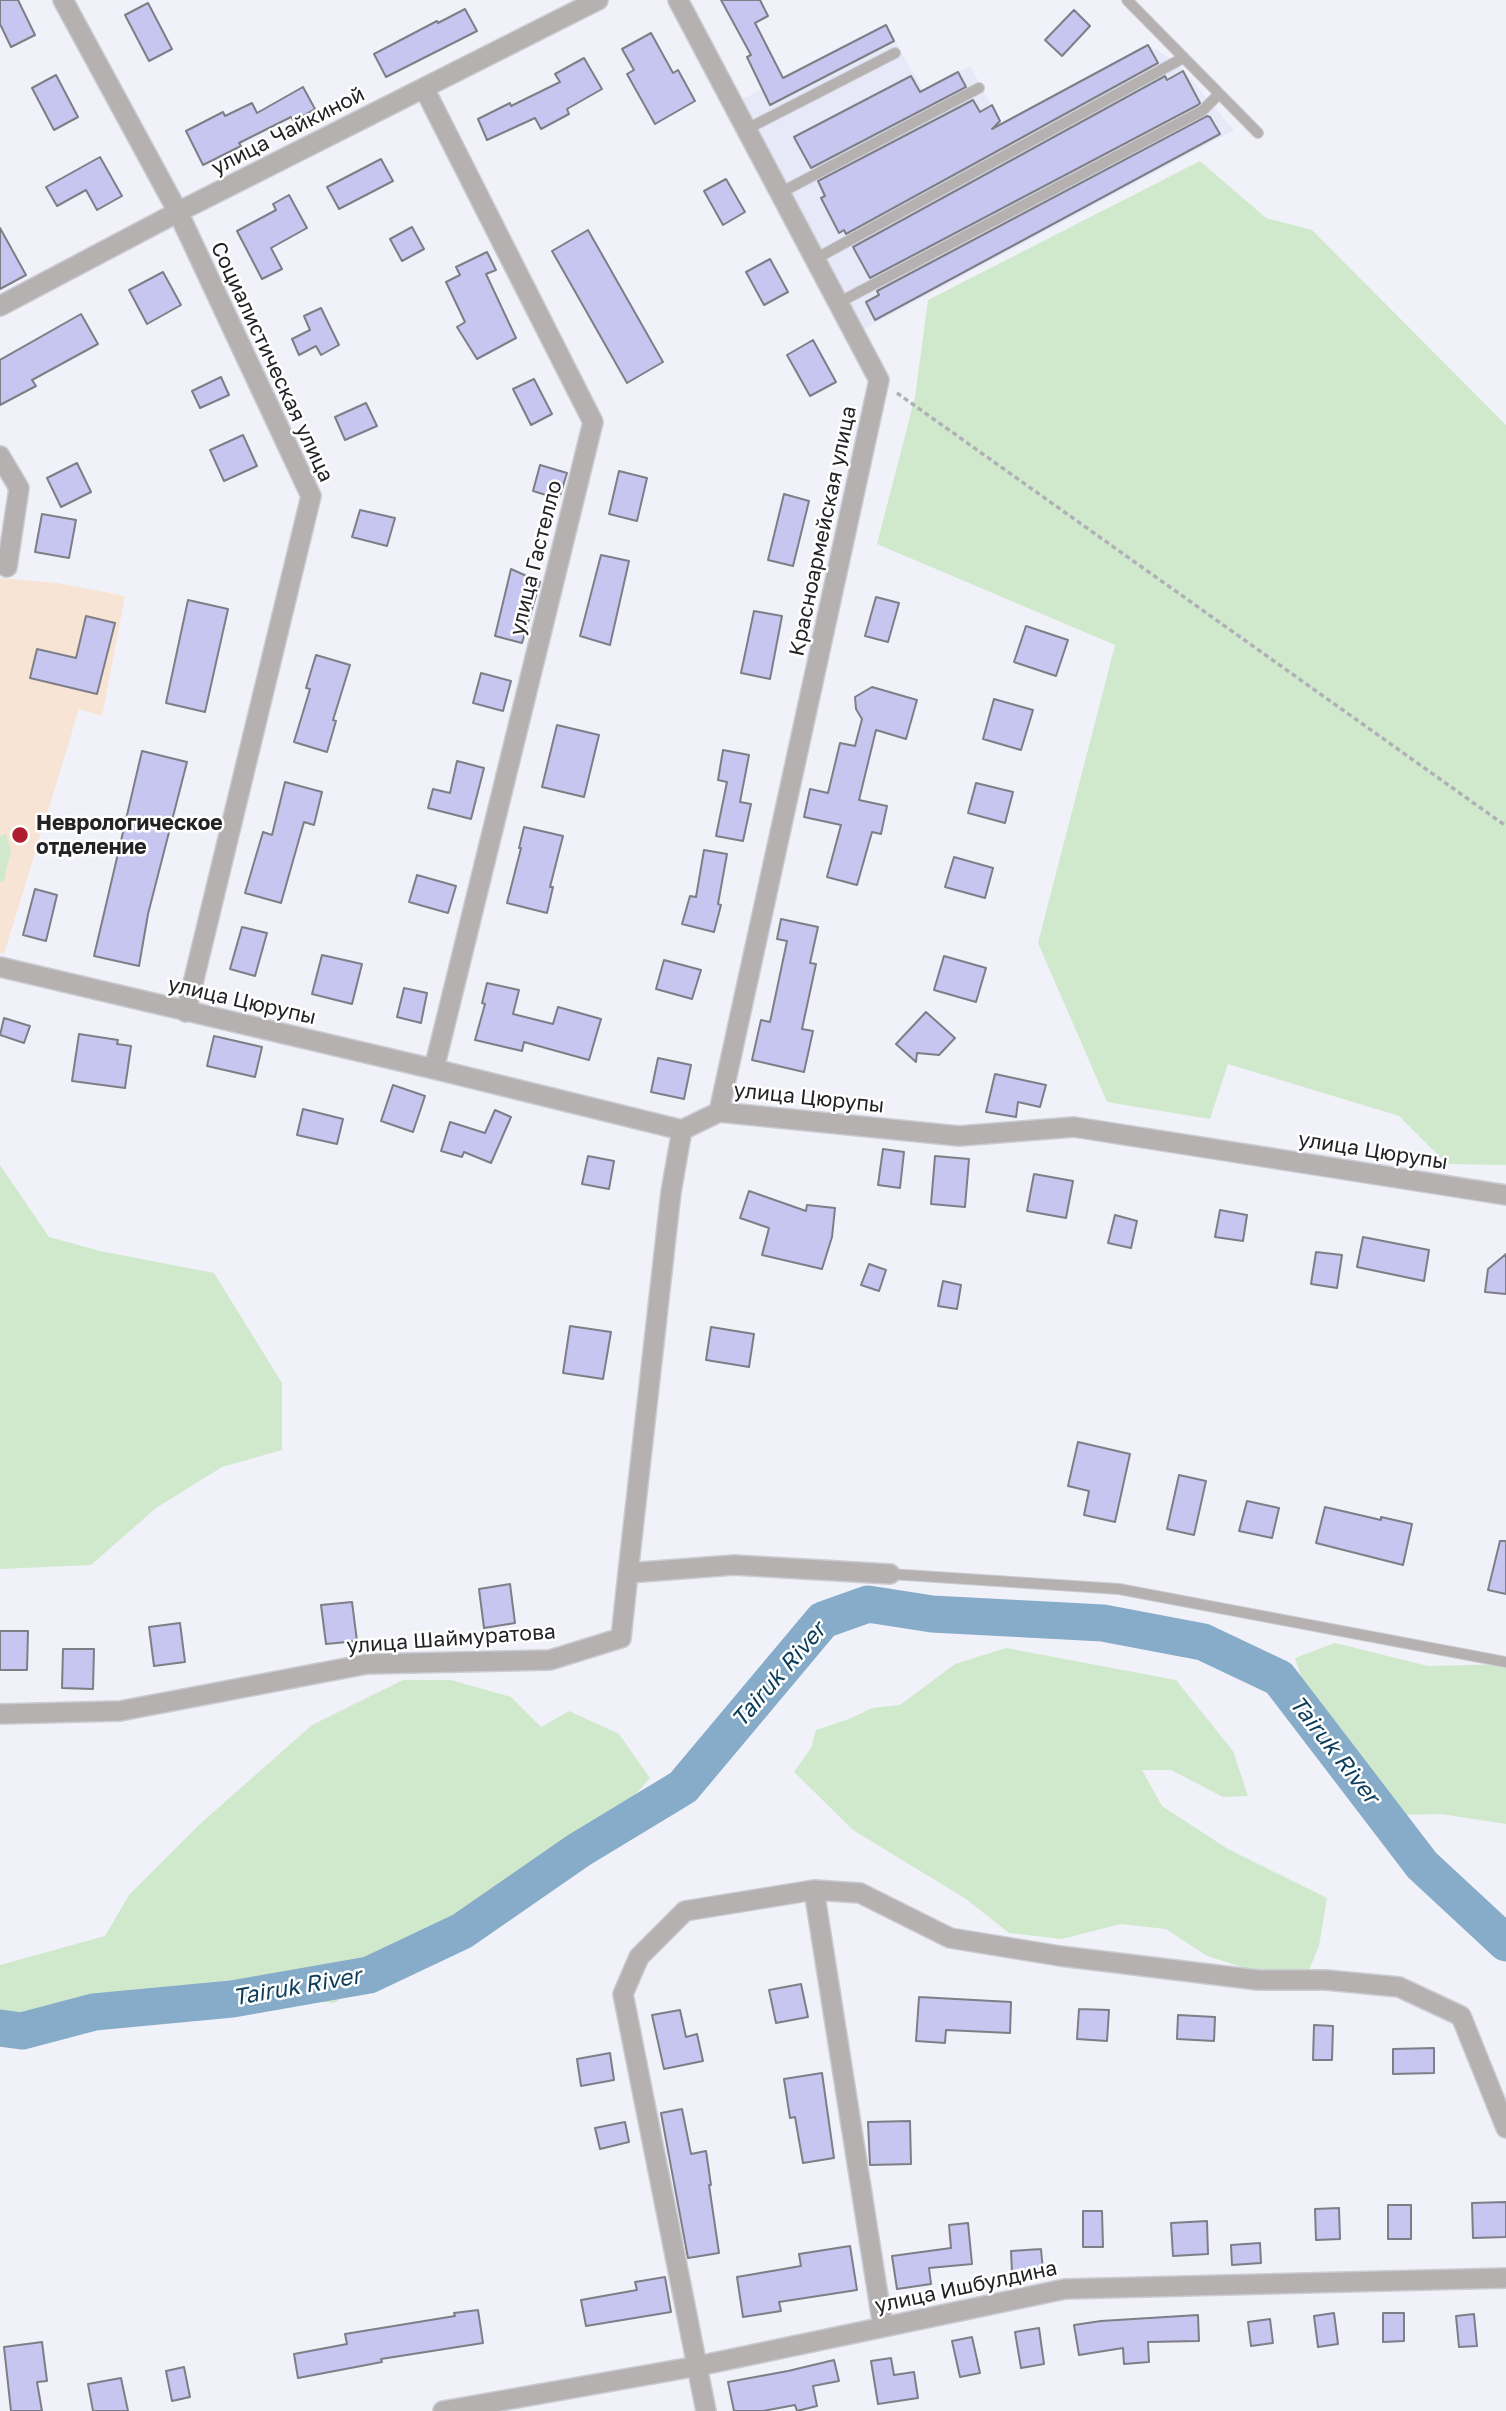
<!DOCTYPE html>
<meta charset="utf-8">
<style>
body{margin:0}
canvas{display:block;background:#f0f1f9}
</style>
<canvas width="1506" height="2411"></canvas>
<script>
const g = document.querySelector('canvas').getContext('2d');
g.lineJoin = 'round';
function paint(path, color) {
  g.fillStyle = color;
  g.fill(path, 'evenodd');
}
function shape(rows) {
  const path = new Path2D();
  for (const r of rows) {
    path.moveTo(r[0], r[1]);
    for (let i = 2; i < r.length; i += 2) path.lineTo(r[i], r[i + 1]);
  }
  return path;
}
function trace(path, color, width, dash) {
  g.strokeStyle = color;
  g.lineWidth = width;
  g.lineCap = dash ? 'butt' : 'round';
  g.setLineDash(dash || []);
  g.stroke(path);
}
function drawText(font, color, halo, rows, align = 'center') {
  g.font = font + ' "Golos Text",sans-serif';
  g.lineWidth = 5;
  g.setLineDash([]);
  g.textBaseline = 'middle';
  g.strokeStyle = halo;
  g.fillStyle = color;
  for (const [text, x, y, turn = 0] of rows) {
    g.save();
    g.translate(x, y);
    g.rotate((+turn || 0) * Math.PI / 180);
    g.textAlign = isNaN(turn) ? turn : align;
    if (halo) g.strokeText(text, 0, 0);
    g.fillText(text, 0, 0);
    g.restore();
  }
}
paint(shape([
 [886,25,923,90,970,66,1002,124,1148,45,1177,63,1234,130,862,330,741,100]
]), '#e7e8f8');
paint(shape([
 [0,578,57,583,125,596,102,716,79,709,4,954,0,953]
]), '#f7e4d4');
paint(shape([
 [1200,161,1266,218,1312,230,1506,425,1506,1165,1447,1164,1399,1116,1228,1064,1210,1119,1107,1102,1038,943,1115,645,877,544,915,397,928,300],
 [6,834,11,850,4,881,0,882,0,836],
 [0,1165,49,1237,100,1251,214,1273,282,1383,282,1450,222,1467,156,1508,91,1565,0,1569],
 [1335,1643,1428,1666,1506,1664,1506,1824,1441,1814,1400,1815,1311,1706,1295,1658],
 [1006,1648,1176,1680,1233,1751,1248,1796,1223,1797,1171,1770,1142,1770,1162,1806,1228,1849,1327,1898,1319,1946,1309,1970,1274,1977,1207,1956,1166,1929,1121,1924,1062,1939,1009,1933,966,1899,853,1830,794,1772,811,1748,816,1730,849,1719,872,1708,900,1705,955,1664],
 [403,1680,451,1680,511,1697,541,1727,569,1711,619,1734,650,1778,614,1819,536,1868,441,1936,334,2003,214,1993,114,1994,37,2019,0,2016,0,1965,105,1936,129,1895,201,1823,312,1725]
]), '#d0e9cd');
trace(shape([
 [0,2028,22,2031,94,2012,232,1999,369,1975,462,1931,579,1850,683,1787,823,1620,868,1604,932,1614,1103,1623,1203,1642,1279,1678,1422,1865,1506,1943]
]), '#86acc9', 37);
const building = shape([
 [0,0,18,0,35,35,11,47,0,24,0,0],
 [721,0,760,0,768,16,755,23,783,78,886,25,894,41,770,105,747,57,751,55,721,0],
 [148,3,172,49,149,61,125,15,148,3],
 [465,9,477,31,386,77,374,54,437,21,438,23,465,9],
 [1074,10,1090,26,1062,56,1045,40,1074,10],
 [651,33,673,73,678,70,695,101,655,124,627,74,634,70,622,49,651,33],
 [1148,45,1158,63,846,234,844,230,839,233,821,198,825,196,818,181,973,100,980,112,992,105,1000,121,992,129,1148,45],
 [584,58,602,89,567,109,569,114,541,129,535,118,487,140,478,119,510,103,511,106,560,82,555,74,584,58],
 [1183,71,1200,103,1198,105,870,278,853,247,1165,76,1167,80,1183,71],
 [958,72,966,87,811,168,794,137,911,76,920,92,958,72],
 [56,75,78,117,54,130,32,88,56,75],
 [303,87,315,109,294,121,291,117,239,143,241,146,203,165,186,131,223,112,225,116,252,103,257,113,303,87],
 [1207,116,1210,117,1220,134,875,320,866,302,879,295,877,291,1207,116],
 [100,157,122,196,97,210,86,190,57,206,46,187,100,157],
 [381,159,393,181,339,209,327,187,381,159],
 [726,179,745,212,723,225,704,191,726,179],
 [289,195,307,228,271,248,282,269,262,279,237,231,276,210,273,204,289,195],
 [412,227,424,249,402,261,390,239,412,227],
 [0,228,26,275,0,289,0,228],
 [588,230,663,362,627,383,552,251,588,230],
 [487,252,496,270,486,274,516,338,477,359,457,327,465,322,446,282,460,275,456,267,487,252],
 [770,259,788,292,764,305,746,272,770,259],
 [163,272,181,305,147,324,129,290,163,272],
 [321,308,339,345,321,355,316,346,299,355,292,339,310,330,304,316,321,308],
 [81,314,98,344,32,380,36,386,0,405,0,360,81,314],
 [813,340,836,382,810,396,787,355,813,340],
 [221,377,229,395,200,408,192,391,221,377],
 [534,379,552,414,531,425,513,389,534,379],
 [366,403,377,426,345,440,335,417,366,403],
 [243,435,257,466,224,481,210,450,243,435],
 [77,463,91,492,61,507,47,478,77,463],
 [540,465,567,473,559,499,533,491,540,465],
 [619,471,647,478,637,521,609,514,619,471],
 [784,494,809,501,793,566,768,560,784,494],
 [360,510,395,518,387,546,352,537,360,510],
 [42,514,76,520,69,558,35,552,42,514],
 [601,555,629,561,610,645,580,636,601,555],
 [511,569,540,582,522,643,495,636,511,569],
 [876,597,899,603,888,642,865,636,876,597],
 [188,600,228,609,205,712,166,703,188,600],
 [754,611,782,616,770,679,741,673,754,611],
 [86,616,115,623,97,694,30,678,37,649,76,658,86,616],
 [1026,626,1068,640,1056,676,1014,662,1026,626],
 [316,655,350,665,333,720,336,721,327,752,294,742,310,689,306,688,316,655],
 [481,673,511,681,503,711,473,703,481,673],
 [872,687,917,700,906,739,876,730,859,800,887,806,881,834,872,832,857,885,827,877,841,825,804,817,810,789,828,793,840,743,855,746,862,719,856,709,855,697,872,687],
 [994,699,1033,710,1021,750,983,739,994,699],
 [557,725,599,735,584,797,542,787,557,725],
 [723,750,749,755,740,802,751,804,743,841,716,836,727,782,718,780,723,750],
 [142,751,187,762,148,914,139,966,94,956,142,751],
 [457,761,484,768,471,819,428,808,433,789,450,793,457,761],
 [285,782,322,792,314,825,304,822,281,903,245,893,263,832,272,835,285,782],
 [976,783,1013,792,1005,823,968,813,976,783],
 [524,827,563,836,550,887,553,887,547,913,507,903,521,848,519,848,524,827],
 [704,850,727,854,718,904,721,905,714,932,682,924,690,896,696,897,704,850],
 [954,857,993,868,985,898,945,887,954,857],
 [417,875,456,886,448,913,409,902,417,875],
 [35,889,57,895,46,941,23,935,35,889],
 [781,919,818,927,810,963,816,964,802,1029,813,1031,804,1072,752,1060,761,1020,770,1022,787,941,777,939,781,919],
 [242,927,267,933,255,976,230,969,242,927],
 [322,955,362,964,352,1004,312,994,322,955],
 [944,956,986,968,976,1002,934,990,944,956],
 [664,960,701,970,692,999,656,989,664,960],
 [487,983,519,990,513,1014,553,1024,558,1007,601,1019,589,1060,524,1042,522,1051,475,1040,485,1004,482,1003,487,983],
 [404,988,427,993,421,1023,397,1017,404,988],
 [926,1012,955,1038,939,1055,917,1053,916,1062,896,1044,926,1012],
 [4,1018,30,1026,24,1043,0,1035,4,1018],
 [79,1034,118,1040,117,1044,131,1046,125,1088,72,1081,79,1034],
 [214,1036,262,1047,255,1077,207,1066,214,1036],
 [658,1058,691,1065,684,1099,651,1092,658,1058],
 [995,1074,1046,1085,1040,1107,1018,1102,1016,1117,986,1112,995,1074],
 [393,1085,425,1096,413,1132,381,1121,393,1085],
 [303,1109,343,1119,337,1144,297,1135,303,1109],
 [495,1110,511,1117,491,1163,464,1152,462,1157,441,1151,450,1122,485,1133,495,1110],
 [883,1149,904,1152,900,1188,878,1185,883,1149],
 [588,1156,614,1161,609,1189,582,1184,588,1156],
 [935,1156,969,1159,965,1207,931,1204,935,1156],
 [1034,1174,1073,1181,1066,1218,1027,1211,1034,1174],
 [749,1191,806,1211,807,1205,835,1208,832,1237,822,1269,762,1255,769,1228,740,1218,749,1191],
 [1220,1210,1247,1215,1243,1241,1215,1237,1220,1210],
 [1115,1215,1137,1221,1131,1248,1108,1243,1115,1215],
 [1363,1237,1429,1250,1424,1281,1357,1267,1363,1237],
 [1316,1252,1342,1255,1337,1288,1311,1284,1316,1252],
 [1506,1254,1506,1294,1485,1292,1488,1269,1506,1254],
 [869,1264,886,1270,879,1291,861,1285,869,1264],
 [943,1281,961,1285,957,1309,938,1306,943,1281],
 [570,1326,611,1332,603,1379,563,1373,570,1326],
 [711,1327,754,1334,749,1367,706,1360,711,1327],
 [1078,1442,1130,1454,1115,1522,1084,1515,1089,1491,1068,1486,1078,1442],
 [1179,1475,1206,1481,1194,1535,1167,1529,1179,1475],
 [1247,1501,1279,1508,1272,1538,1239,1531,1247,1501],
 [1325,1507,1381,1520,1381,1517,1412,1524,1403,1565,1316,1543,1325,1507],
 [1500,1541,1506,1541,1506,1594,1488,1590,1500,1541],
 [510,1584,515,1623,484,1628,479,1589,510,1584],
 [352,1602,357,1641,326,1644,321,1605,352,1602],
 [180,1623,185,1662,154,1666,149,1627,180,1623],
 [0,1631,28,1631,27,1670,0,1670,0,1631],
 [63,1649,94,1649,93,1689,62,1688,63,1649],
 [801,1984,808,2017,776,2023,769,1990,801,1984],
 [919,1997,1011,2002,1010,2033,946,2030,945,2043,916,2041,919,1997],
 [1079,2009,1109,2010,1107,2041,1077,2039,1079,2009],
 [680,2010,686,2037,697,2034,703,2061,664,2069,652,2015,680,2010],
 [1178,2015,1215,2017,1214,2041,1177,2039,1178,2015],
 [1314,2025,1333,2026,1332,2060,1313,2060,1314,2025],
 [1434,2048,1434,2073,1393,2074,1393,2049,1434,2048],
 [610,2053,614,2080,581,2086,577,2059,610,2053],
 [822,2073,834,2158,803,2163,795,2117,790,2118,784,2079,822,2073],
 [682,2109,691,2154,706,2151,711,2185,709,2185,719,2253,688,2258,661,2113,682,2109],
 [910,2121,911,2164,870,2165,868,2122,910,2121],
 [625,2122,629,2142,600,2149,595,2128,625,2122],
 [1506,2202,1506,2237,1473,2238,1472,2203,1506,2202],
 [1388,2205,1411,2205,1411,2239,1388,2239,1388,2205],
 [1339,2208,1340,2239,1316,2240,1315,2209,1339,2208],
 [1083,2211,1102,2211,1103,2247,1083,2247,1083,2211],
 [1207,2221,1208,2254,1173,2256,1171,2223,1207,2221],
 [968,2223,972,2264,929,2268,931,2284,897,2289,892,2256,951,2248,949,2225,968,2223],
 [1260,2243,1261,2263,1232,2265,1231,2245,1260,2243],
 [850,2246,857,2290,779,2302,781,2311,743,2317,737,2277,801,2266,799,2254,850,2246],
 [1041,2249,1043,2271,1012,2273,1011,2251,1041,2249],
 [665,2277,671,2312,586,2326,581,2300,637,2290,635,2282,665,2277],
 [478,2310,483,2343,381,2359,382,2362,298,2378,294,2354,347,2344,345,2334,455,2316,454,2313,478,2310],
 [1334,2313,1338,2344,1318,2347,1314,2316,1334,2313],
 [1383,2313,1404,2313,1404,2341,1383,2342,1383,2313],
 [1474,2314,1477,2346,1459,2347,1456,2316,1474,2314],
 [1198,2315,1199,2341,1148,2342,1149,2362,1124,2364,1123,2348,1079,2355,1074,2325,1101,2321,1198,2315],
 [1270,2319,1273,2343,1251,2346,1248,2322,1270,2319],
 [1039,2328,1044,2364,1021,2368,1015,2332,1039,2328],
 [972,2337,980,2373,960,2377,952,2341,972,2337],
 [42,2342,47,2381,37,2382,42,2411,11,2411,4,2347,42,2342],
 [891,2358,894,2375,914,2372,918,2398,878,2404,871,2361,891,2358],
 [834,2360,839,2381,813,2386,817,2406,797,2411,795,2405,763,2411,734,2411,728,2382,788,2371,834,2360],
 [184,2367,190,2397,172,2401,166,2371,184,2367],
 [121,2378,128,2411,93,2411,88,2384,121,2378]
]);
paint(building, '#c6c6f1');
trace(building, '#7e7e86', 2);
const service = shape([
 [1127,0,1258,133],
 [747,129,895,53],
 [780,193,979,88],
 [817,258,1183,58],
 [838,303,1202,111,1219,94],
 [890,1574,1119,1589,1506,1662]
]);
const minor = shape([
 [63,0,178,212,311,496,186,1012],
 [678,0,879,380,719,1112],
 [424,88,593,422,434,1069],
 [0,306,178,212,598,0],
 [0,456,19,488,7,567],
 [0,967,434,1069,682,1130,719,1112,959,1136,1074,1127,1506,1195],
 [628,1573,671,1192,682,1130],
 [0,1714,120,1711,367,1664,550,1660,621,1638,628,1573,734,1565,890,1574],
 [814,1890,883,2327],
 [443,2411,698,2366,1065,2289,1506,2278],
 [706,2411,623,1994,639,1957,685,1911,814,1890,860,1893,950,1938,1060,1956,1258,1980,1326,1980,1399,1987,1461,2016,1506,2128]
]);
trace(service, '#cbccd3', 12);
trace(minor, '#cbccd3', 22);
trace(shape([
 [897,393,1506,826]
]), '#b0b1b7', 3.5, [5, 3.5]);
trace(service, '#b5b1b1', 10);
trace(minor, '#b5b1b1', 19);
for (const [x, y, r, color] of [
 [20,835,9,"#af1c30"]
]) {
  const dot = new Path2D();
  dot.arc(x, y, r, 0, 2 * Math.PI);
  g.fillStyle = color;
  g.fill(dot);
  trace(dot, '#fff', 2.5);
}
drawText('21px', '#232326', '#fff', [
 ["улица Чайкиной",288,131,-27],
 ["Социалистическая улица",272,362,65],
 ["Красноармейская улица",823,531,-78],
 ["улица Гастелло",536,558,-76],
 ["улица Цюрупы",242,1001,13],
 ["улица Цюрупы",809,1098,6],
 ["улица Цюрупы",1373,1151,9],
 ["улица Шаймуратова",451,1639,-4],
 ["улица Ишбулдина",966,2287,-12]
]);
drawText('bold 21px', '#232326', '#fff', [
 ["Неврологическое",36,823],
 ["отделение",36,847]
], 'left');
drawText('italic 23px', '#0b3c5a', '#fff', [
 ["Tairuk River",779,1675,-49],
 ["Tairuk River",1334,1750,52],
 ["Tairuk River",297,1987,-10]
]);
</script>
